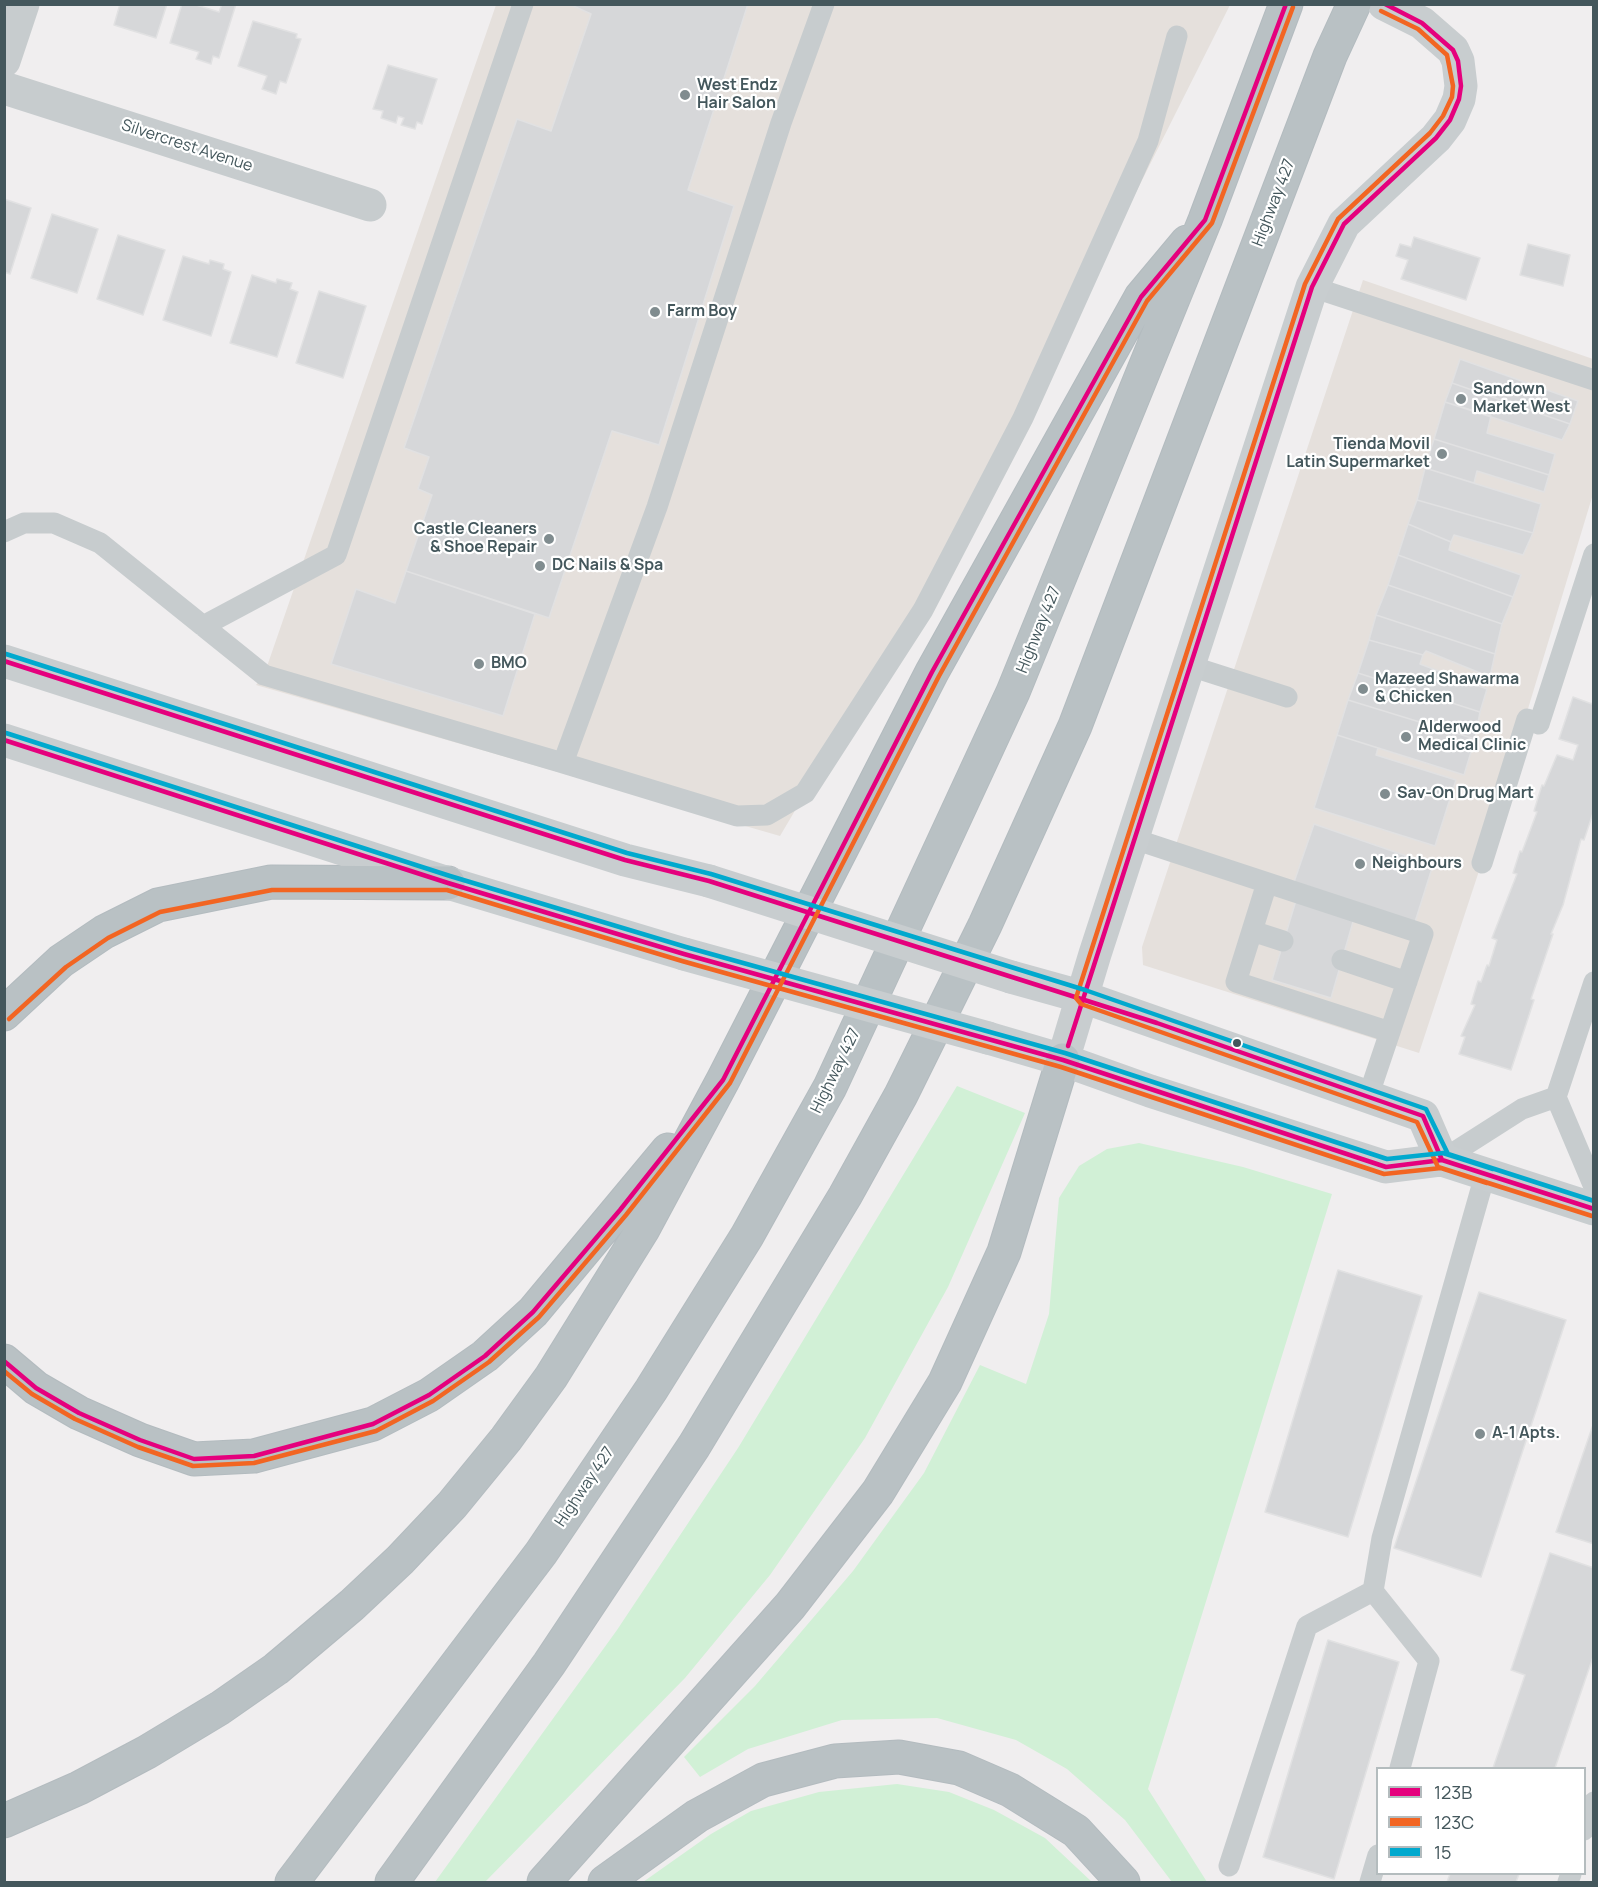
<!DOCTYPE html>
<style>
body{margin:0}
#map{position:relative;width:1598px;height:1887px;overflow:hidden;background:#f0eeef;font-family:Manrope,sans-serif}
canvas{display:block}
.frame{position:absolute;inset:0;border:6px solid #44575c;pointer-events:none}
.legend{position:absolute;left:1376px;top:1767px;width:210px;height:108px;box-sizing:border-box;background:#fff;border:2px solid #b4bcbe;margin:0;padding:8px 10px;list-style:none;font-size:18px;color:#44575c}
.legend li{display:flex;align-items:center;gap:12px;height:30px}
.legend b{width:30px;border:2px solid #b4bcbe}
</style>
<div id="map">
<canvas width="1598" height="1887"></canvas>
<div class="frame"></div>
<ul class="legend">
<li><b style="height:8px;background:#e5007d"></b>123B</li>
<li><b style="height:8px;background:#f26522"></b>123C</li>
<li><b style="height:8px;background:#00a9ce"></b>15</li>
</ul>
</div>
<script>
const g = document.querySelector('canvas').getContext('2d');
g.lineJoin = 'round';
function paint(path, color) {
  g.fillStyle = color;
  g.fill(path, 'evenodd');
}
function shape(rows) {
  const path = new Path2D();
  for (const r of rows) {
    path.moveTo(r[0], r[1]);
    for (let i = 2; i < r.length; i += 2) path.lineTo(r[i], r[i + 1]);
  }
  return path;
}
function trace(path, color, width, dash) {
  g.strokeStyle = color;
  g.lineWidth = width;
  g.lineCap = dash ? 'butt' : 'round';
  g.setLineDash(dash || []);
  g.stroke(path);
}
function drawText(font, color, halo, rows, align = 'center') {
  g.font = font + ' Manrope,sans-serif';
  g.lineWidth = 4.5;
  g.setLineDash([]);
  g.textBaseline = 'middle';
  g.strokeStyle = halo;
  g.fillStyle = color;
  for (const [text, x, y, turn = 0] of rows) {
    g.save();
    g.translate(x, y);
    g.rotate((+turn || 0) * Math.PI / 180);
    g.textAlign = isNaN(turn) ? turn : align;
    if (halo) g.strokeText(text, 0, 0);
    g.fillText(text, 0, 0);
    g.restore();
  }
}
paint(shape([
 [496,5,1230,5,999,465,780,836,256,685,264,675],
 [1363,280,1593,359,1593,494,1478,874,1419,1053,1143,965,1142,947]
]), '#e5e0dc');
paint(shape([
 [957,1086,1025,1113,948,1287,865,1438,770,1575,685,1678,485,1882,435,1882,617,1630,738,1448],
 [1139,1143,1243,1167,1332,1194,1148,1789,1207,1882,1172,1882,1125,1820,1067,1769,1016,1740,937,1718,842,1720,748,1749,700,1777,684,1757,755,1686,853,1571,924,1473,980,1365,1026,1384,1049,1314,1059,1198,1079,1166,1107,1149],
 [897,1784,949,1792,994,1810,1045,1838,1092,1882,643,1882,711,1834,751,1811,819,1792]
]), '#d1f0d6');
const building = shape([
 [120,4,167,4,156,38,114,25,120,4],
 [182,4,193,4,219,12,222,4,236,4,219,58,213,56,211,64,196,59,199,52,170,43,182,4],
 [569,4,748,4,688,190,734,206,659,445,612,431,549,618,406,571,432,495,418,489,429,457,404,448,517,119,551,131,591,14,569,4],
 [253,21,297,34,296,38,301,39,286,83,280,81,276,94,262,89,267,76,238,66,253,21],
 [388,65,437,79,422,124,417,122,415,129,401,125,404,118,398,116,396,123,381,118,383,111,373,109,388,65],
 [4,199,31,208,10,274,4,272,4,199],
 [52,214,98,229,77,293,31,278,52,214],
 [118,235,165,250,143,315,97,299,118,235],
 [1414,237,1480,258,1466,300,1401,279,1408,260,1396,256,1400,244,1411,247,1414,237],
 [1528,244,1570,255,1563,286,1520,275,1528,244],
 [183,256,209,264,210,260,224,264,223,269,231,272,211,336,163,320,183,256],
 [252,275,276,283,277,279,292,283,290,289,298,292,277,357,230,343,252,275],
 [319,291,366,306,343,378,296,363,319,291],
 [1460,359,1578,401,1570,424,1452,383,1460,359],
 [1452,383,1570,424,1562,440,1445,402,1452,383],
 [1445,402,1491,416,1487,433,1555,454,1549,475,1434,439,1445,402],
 [1434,439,1549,475,1544,492,1477,471,1474,483,1425,468,1434,439],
 [1425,468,1541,504,1533,533,1417,500,1425,468],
 [1417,500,1533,533,1523,555,1454,535,1451,542,1408,524,1417,500],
 [1408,524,1451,542,1449,550,1521,575,1513,597,1398,555,1408,524],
 [1398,555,1513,597,1502,624,1388,585,1398,555],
 [406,571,535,614,503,716,331,664,356,589,395,603,406,571],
 [1388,585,1502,624,1495,654,1376,615,1388,585],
 [1376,615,1495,654,1490,677,1426,651,1423,655,1369,640,1376,615],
 [1369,640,1423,655,1420,664,1487,689,1480,712,1358,673,1369,640],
 [1358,673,1480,712,1475,739,1348,700,1358,673],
 [1573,697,1592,704,1594,698,1594,810,1584,840,1581,839,1563,905,1551,934,1553,934,1531,999,1534,1000,1511,1070,1459,1054,1465,1037,1461,1036,1475,1005,1471,1004,1478,981,1481,982,1487,965,1489,966,1497,940,1492,938,1517,874,1513,873,1520,851,1522,852,1537,812,1534,811,1542,785,1544,786,1557,755,1573,760,1578,745,1559,739,1573,697],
 [1348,700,1475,739,1464,775,1337,735,1348,700],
 [1337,735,1378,748,1376,755,1456,780,1435,846,1314,808,1337,735],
 [1314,824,1433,865,1415,922,1294,882,1314,824],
 [1297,897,1355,915,1331,998,1272,980,1297,897],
 [1338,1270,1422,1296,1348,1537,1265,1512,1338,1270],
 [1479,1292,1566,1320,1481,1577,1394,1548,1479,1292],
 [1594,1422,1594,1544,1556,1532,1594,1422],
 [1550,1553,1594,1568,1594,1654,1555,1768,1493,1768,1525,1675,1511,1670,1550,1553],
 [1328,1640,1399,1662,1334,1879,1263,1857,1328,1640],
 [1450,1874,1519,1874,1516,1882,1447,1882,1450,1874]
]);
paint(building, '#d6d7d9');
trace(building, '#e1e1e2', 1.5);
const highway = shape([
 [4,1014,61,961,104,932,158,905,271,882,448,883],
 [4,1361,36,1388,79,1413,140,1440,194,1459,254,1456,373,1424,429,1395,485,1356,533,1312,668,1150],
 [4,1821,79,1788,147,1752,220,1708,276,1669,352,1605,400,1560,452,1505,506,1439,551,1377,643,1229,723,1080,932,672,1141,297,1187,242],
 [292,1882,541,1553,651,1390,747,1236,830,1087,1013,692,1205,220,1286,4],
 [392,1882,549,1664,694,1446,845,1196,901,1095,985,925,1075,726,1330,56,1354,4],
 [544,1882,790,1606,878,1492,945,1382,1004,1252,1063,1060],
 [605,1882,697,1816,763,1780,835,1761,899,1757,959,1768,1010,1790,1076,1831,1123,1882]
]);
trace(highway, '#b3bbbf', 35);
trace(shape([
 [1312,287,1594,380],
 [4,532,24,523,54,523,100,543,264,675,563,763,657,507,781,123,824,4],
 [203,626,336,555,523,4],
 [1190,666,1287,697],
 [563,763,737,816,767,815,805,793,923,610,1023,418,1148,141,1177,36],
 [1134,839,1423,934,1368,1097],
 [1482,863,1527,719,1539,724,1594,554],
 [1267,883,1236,982,1390,1032],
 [1252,931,1283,941],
 [1342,960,1407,982],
 [1594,982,1556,1097,1594,1187],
 [1442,1160,1522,1109,1556,1097],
 [1373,1591,1382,1538,1485,1175],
 [1584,1830,1594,1802],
 [1229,1866,1307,1626,1373,1591,1429,1661,1400,1768],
 [1370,1882,1378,1855],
 [1568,1882,1571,1874]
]), '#c7ccce', 21);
trace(shape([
 [4,61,23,4],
 [4,88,370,205]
]), '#c7ccce', 33);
trace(shape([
 [4,661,625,860,709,881],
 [4,740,448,883,684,954],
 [1011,977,1083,997,1423,1116,1442,1160],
 [988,1038,1063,1060,1150,1091,1386,1167,1442,1160,1594,1209],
 [1063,1060,1095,954,1312,287,1344,224,1436,138,1450,120,1459,99,1461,86,1458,61,1453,50,1422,23,1384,4]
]), '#c8cdcf', 33);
trace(highway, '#b9c1c4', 33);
trace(shape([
 [709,881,1011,977],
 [684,954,988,1038]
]), '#c8cdcf', 33);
trace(shape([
 [4,661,625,860,709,881,1157,1023,1423,1116,1442,1160],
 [4,740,448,883,684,954,1063,1060,1386,1167,1442,1160,1594,1209],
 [1068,1046,1312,287,1344,224,1436,138,1450,120,1459,99,1461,86,1458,61,1453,50,1422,23,1385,4],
 [4,1361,36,1388,79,1413,140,1440,194,1459,254,1456,373,1424,429,1395,485,1356,533,1312,620,1210,723,1080,932,672,1141,297,1205,220,1286,4]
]), '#e5007d', 4.5);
trace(shape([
 [1381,11,1418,29,1447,55,1453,86,1452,97,1443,116,1430,133,1338,219,1305,284,1076,998,1081,1004,1417,1122,1438,1167,1592,1216],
 [9,1019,66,967,108,938,160,912,272,890,447,890,682,961,1061,1067,1384,1174,1441,1168,1487,1183],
 [4,1371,32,1394,75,1419,138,1447,193,1466,254,1463,376,1431,433,1401,489,1362,539,1317,626,1215,730,1083,939,676,1147,301,1212,223,1293,7]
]), '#f26522', 4.5);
trace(shape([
 [6,654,627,853,711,874,1085,990,1426,1109,1448,1154,1594,1201],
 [6,733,450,876,686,947,1065,1053,1387,1159,1443,1153,1493,1169]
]), '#00a9ce', 4.5);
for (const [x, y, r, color] of [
 [685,95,6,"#808c8f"],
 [655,312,6,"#808c8f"],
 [1461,399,6,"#808c8f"],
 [1442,454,6,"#808c8f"],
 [549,539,6,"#808c8f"],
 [540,566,6,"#808c8f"],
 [479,664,6,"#808c8f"],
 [1363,689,6,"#808c8f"],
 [1406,737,6,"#808c8f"],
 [1385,794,6,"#808c8f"],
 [1360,864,6,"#808c8f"],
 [1237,1043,5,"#44575c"],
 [1480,1434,6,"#808c8f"]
]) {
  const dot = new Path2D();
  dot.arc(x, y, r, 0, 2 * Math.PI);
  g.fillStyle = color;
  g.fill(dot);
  trace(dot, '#fff', 2);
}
drawText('bold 16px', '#44575c', '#fff', [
 ["West Endz",697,86],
 ["Hair Salon",697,104],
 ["Farm Boy",667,312],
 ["Sandown",1473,390],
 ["Market West",1473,408],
 ["Tienda Movil",1430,445,"right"],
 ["Latin Supermarket",1430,463,"right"],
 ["Castle Cleaners",537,530,"right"],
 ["& Shoe Repair",537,548,"right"],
 ["DC Nails & Spa",552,566],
 ["BMO",491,664],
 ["Mazeed Shawarma",1375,680],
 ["& Chicken",1375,698],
 ["Alderwood",1418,728],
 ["Medical Clinic",1418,746],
 ["Sav-On Drug Mart",1397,794],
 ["Neighbours",1372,864],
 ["A-1 Apts.",1492,1434]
], 'left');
drawText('16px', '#44575c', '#fff', [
 ["Silvercrest Avenue",187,146,18],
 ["Highway 427",1274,203,-69],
 ["Highway 427",1039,630,-68],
 ["Highway 427",836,1071,-64],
 ["Highway 427",585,1487,-56]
]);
</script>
